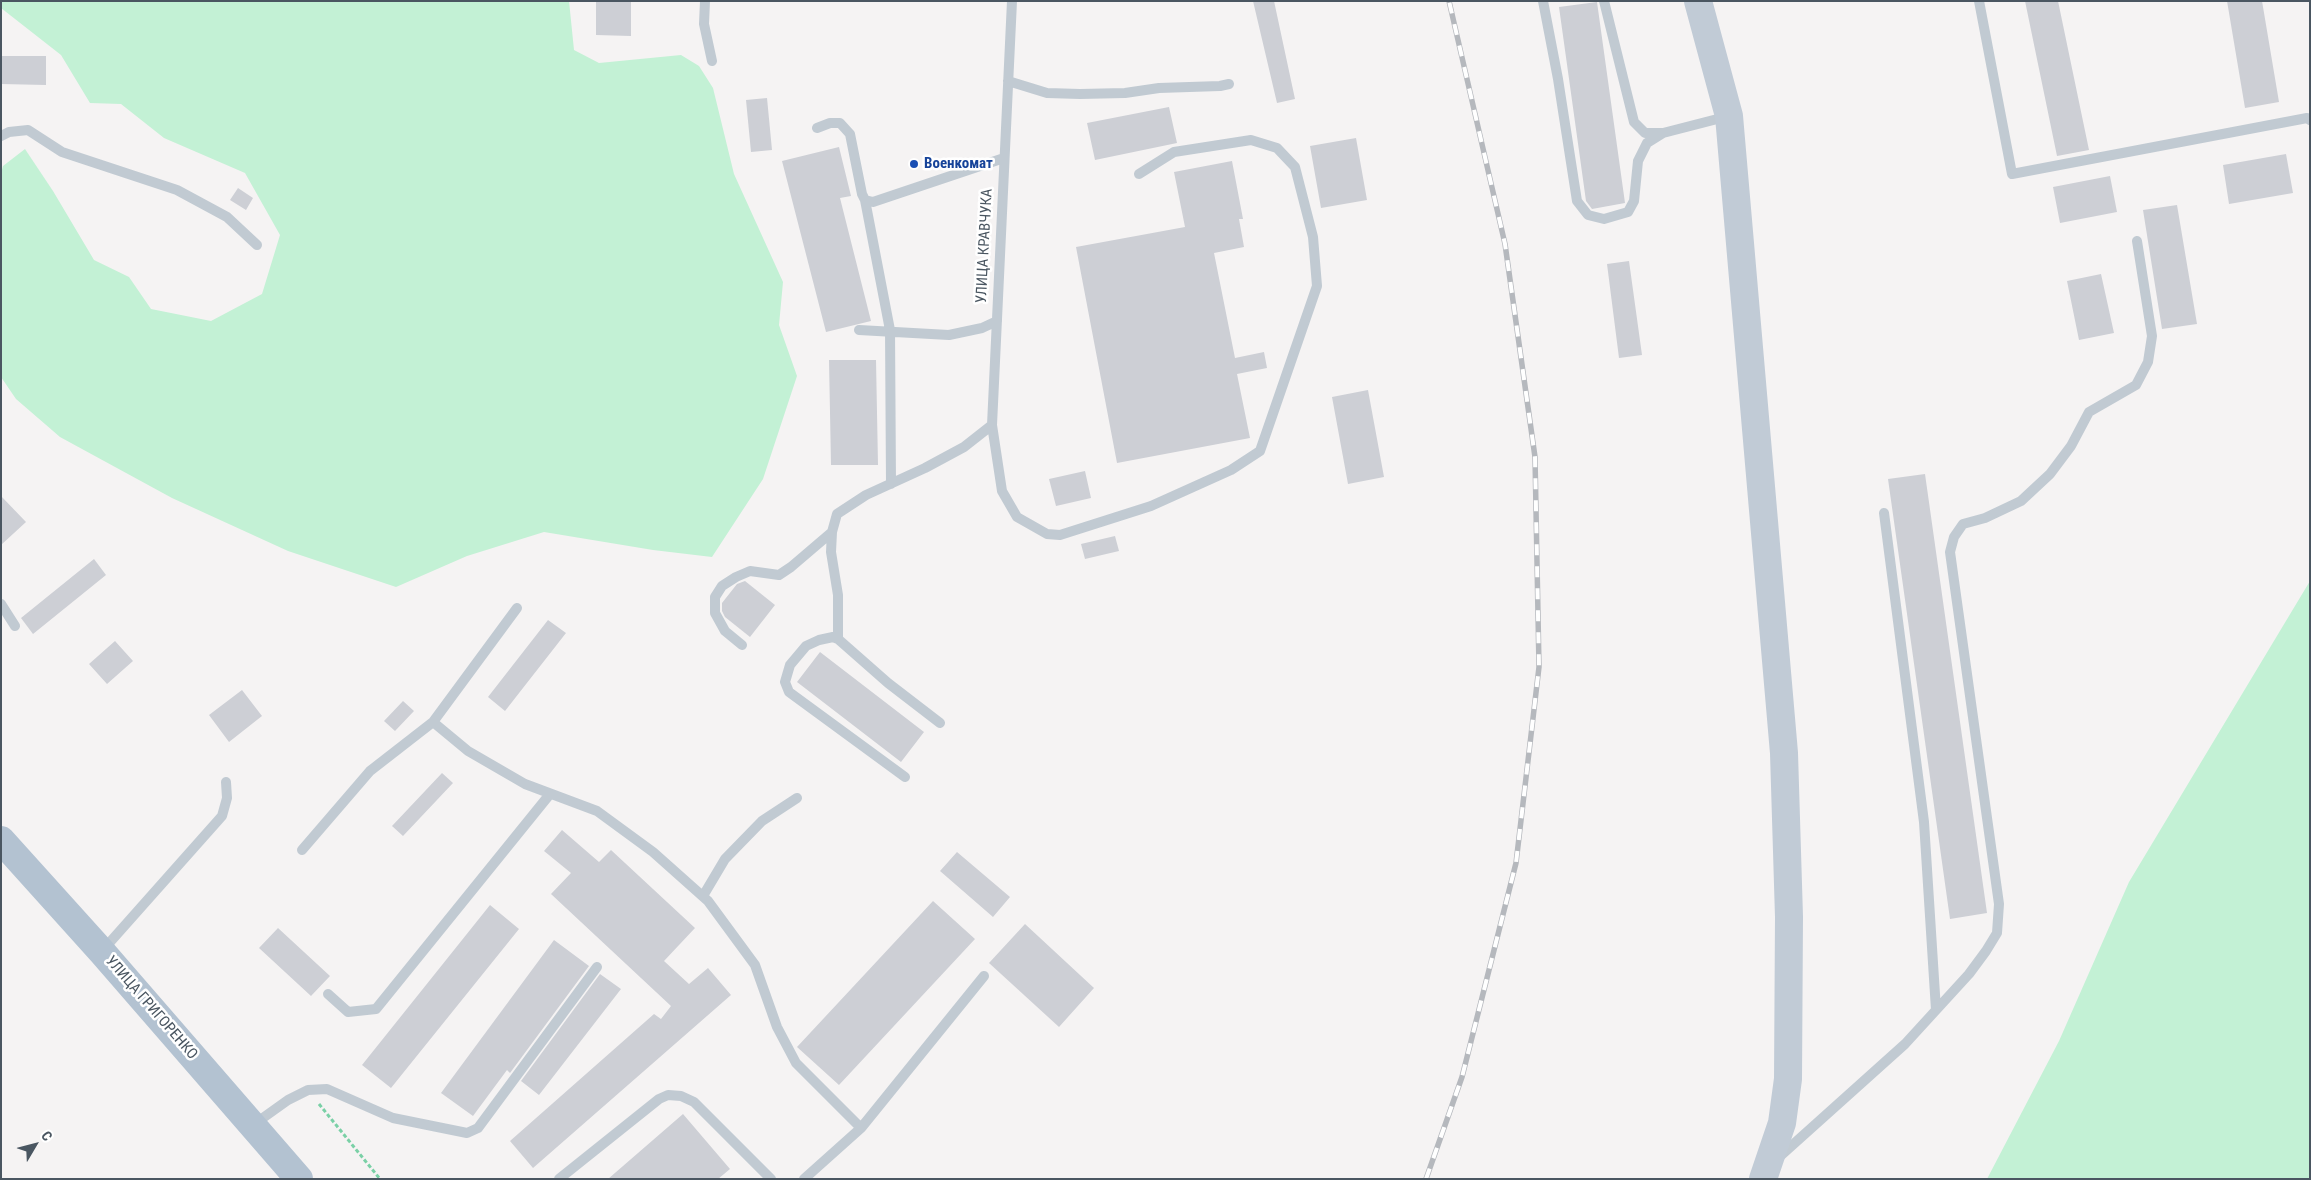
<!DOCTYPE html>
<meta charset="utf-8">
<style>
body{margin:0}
#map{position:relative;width:2311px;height:1180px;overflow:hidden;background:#f5f3f3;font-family:"Roboto Condensed",sans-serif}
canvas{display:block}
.frame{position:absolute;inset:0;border:2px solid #4a5661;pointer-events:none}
.north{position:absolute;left:10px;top:1120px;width:50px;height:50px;-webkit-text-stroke:4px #fff;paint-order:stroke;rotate:53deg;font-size:14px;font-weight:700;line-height:20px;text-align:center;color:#4a5661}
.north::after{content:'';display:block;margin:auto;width:18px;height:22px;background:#4a5661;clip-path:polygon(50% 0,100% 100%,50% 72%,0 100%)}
</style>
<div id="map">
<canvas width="2311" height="1180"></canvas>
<div class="frame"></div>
<div class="north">С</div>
</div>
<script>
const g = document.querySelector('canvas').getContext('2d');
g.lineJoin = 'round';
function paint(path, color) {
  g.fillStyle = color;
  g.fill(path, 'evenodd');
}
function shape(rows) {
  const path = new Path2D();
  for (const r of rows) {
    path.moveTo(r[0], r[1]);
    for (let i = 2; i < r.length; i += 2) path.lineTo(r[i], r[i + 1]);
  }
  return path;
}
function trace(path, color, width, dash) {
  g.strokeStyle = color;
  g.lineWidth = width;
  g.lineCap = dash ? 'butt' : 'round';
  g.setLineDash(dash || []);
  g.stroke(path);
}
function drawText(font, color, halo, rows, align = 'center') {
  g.font = font + ' "Roboto Condensed",sans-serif';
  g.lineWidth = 5;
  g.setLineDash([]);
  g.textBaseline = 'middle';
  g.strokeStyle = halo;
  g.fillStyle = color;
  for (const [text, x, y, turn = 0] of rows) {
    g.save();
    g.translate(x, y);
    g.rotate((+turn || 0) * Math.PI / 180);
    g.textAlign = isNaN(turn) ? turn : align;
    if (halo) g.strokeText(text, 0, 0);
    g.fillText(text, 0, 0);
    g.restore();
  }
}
paint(shape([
 [1,1,569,1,574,50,599,63,681,55,699,66,713,88,734,174,783,282,779,325,797,376,763,479,712,557,653,550,544,532,467,556,396,587,288,551,172,498,60,437,16,399,1,377,1,173,3,166,25,149,53,191,94,260,129,277,151,309,211,321,262,294,280,235,245,173,164,138,121,104,90,103,61,55,1,8],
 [2310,581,2310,1179,1987,1179,2059,1041,2129,882]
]), '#c3f1d5');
paint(shape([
 [596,1,631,1,631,36,596,35],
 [1253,1,1274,1,1295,99,1277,103],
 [2025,1,2058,1,2089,150,2057,156],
 [2227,1,2262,1,2279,102,2245,108],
 [1597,2,1625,203,1592,209,1586,201,1559,7],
 [1,56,46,56,46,85,1,84],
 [767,98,772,150,751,152,746,100],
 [1169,107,1177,143,1095,160,1087,123],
 [1356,138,1367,200,1321,208,1310,146],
 [839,147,851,196,840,198,871,321,826,332,782,161],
 [2286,154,2293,193,2229,204,2223,165],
 [1232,161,1243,219,1239,219,1244,247,1214,253,1235,358,1264,352,1267,368,1237,374,1250,438,1117,463,1076,247,1185,227,1174,172],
 [2110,176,2117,212,2060,223,2053,187],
 [238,188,253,198,246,210,230,200],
 [2177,205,2197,324,2162,329,2143,210],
 [1629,261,1642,355,1619,358,1607,264],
 [2101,274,2114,333,2079,340,2067,281],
 [829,360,876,360,878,465,831,465],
 [1368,390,1384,477,1348,484,1332,397],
 [1085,471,1091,498,1056,506,1049,479],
 [1925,474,1987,913,1950,919,1888,479],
 [1,496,26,522,1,545],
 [1115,536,1119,551,1085,559,1081,544],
 [94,559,106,575,33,634,21,618],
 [745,581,775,605,750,637,725,617,722,611,722,603,737,584],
 [548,620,566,633,505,711,488,697],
 [115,641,133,661,107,684,89,664],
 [820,652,924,732,901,762,797,682],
 [242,690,262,716,229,742,209,715],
 [403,701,414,711,395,731,384,721],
 [442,773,453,783,403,836,392,826],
 [562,830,599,862,611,850,695,928,664,961,689,984,708,968,731,995,533,1168,510,1141,654,1014,661,1019,671,1006,551,894,571,873,544,851],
 [957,852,1010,897,993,917,940,871],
 [933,901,975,939,839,1085,797,1047],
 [490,905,519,929,391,1088,362,1065],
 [1025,924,1094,988,1059,1027,989,963],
 [278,928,330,976,311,996,259,948],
 [554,940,589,966,510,1073,507,1070,473,1116,441,1093],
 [600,974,621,989,539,1095,521,1081],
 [683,1114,730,1169,718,1179,608,1179]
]), '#cdcfd5');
trace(shape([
 [319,1104,380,1179]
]), '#7ad0a6', 3, [4, 2.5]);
trace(shape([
 [705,1,704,24,712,61],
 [1012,1,992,425,1002,491,1017,517,1047,534,1060,535,1151,506,1231,470,1260,451,1317,286,1313,237,1295,167,1277,148,1251,140,1174,152,1139,174],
 [1543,1,1558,79,1577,201,1588,215,1604,219,1628,212,1634,201,1638,161,1647,143,1663,133],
 [1604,1,1634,122,1645,133,1663,133,1729,116],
 [1979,1,2012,174,2307,118,2310,120],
 [1008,81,1047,93,1080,94,1125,93,1159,88,1220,86,1229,84],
 [817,128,830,123,840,123,850,134,862,194,865,200,873,202,1004,158],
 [1,136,9,132,28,130,62,152,177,190,227,217,257,245],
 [865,200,890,330,891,484],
 [859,330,949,335,982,328,997,321],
 [1884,513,1924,822,1936,1010],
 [1,604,15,626],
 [517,608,433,722,468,751,525,784,597,811,653,852,708,901,755,965,777,1027,796,1063,861,1128],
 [838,639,833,637,819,640,806,646,790,665,785,682,789,692,905,777],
 [742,645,725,631,715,613,715,597,722,586,736,577,750,571,779,575,791,567,832,532],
 [940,723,888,683,838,639,838,595,831,552,832,532,837,514,866,495,925,468,964,447,992,425],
 [302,850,370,771,433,722],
 [703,896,725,859,762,821,797,798],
 [103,950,222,816,227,798,226,782],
 [328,994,348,1012,376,1009,550,794],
 [253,1125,288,1100,308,1090,327,1089,393,1118,467,1133,478,1128,597,967],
 [1778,1158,1905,1044,1969,974,1986,951,1997,933,1999,904,1950,552,1954,537,1963,524,1985,518,2021,501,2050,474,2071,446,2089,412,2136,385,2148,362,2152,336,2137,241],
 [559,1179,659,1099,668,1095,681,1096,694,1102,771,1179],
 [804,1179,861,1128,984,976]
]), '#c1cad2', 10);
trace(shape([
 [1698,1,1729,116,1784,753,1789,917,1788,1079,1782,1123,1763,1179]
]), '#c1cbd6', 28);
trace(shape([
 [1,840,102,952,299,1179]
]), '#b3c2d1', 28);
const rail = shape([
 [1426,1179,1462,1077,1516,863,1539,667,1535,457,1505,244,1449,1]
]);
trace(rail, '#b5b8bd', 5.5);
trace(rail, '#fff', 4, [11]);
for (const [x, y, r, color] of [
 [914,164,5,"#1a4fb4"]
]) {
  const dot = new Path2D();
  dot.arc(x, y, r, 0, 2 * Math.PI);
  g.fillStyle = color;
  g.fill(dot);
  trace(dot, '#fff', 2);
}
drawText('bold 15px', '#164399', '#fff', [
 ["Военкомат",924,164]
], 'left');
drawText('15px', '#4a5661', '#fff', [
 ["УЛИЦА КРАВЧУКА",985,246,-87],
 ["УЛИЦА ГРИГОРЕНКО",151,1008,49]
]);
</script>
